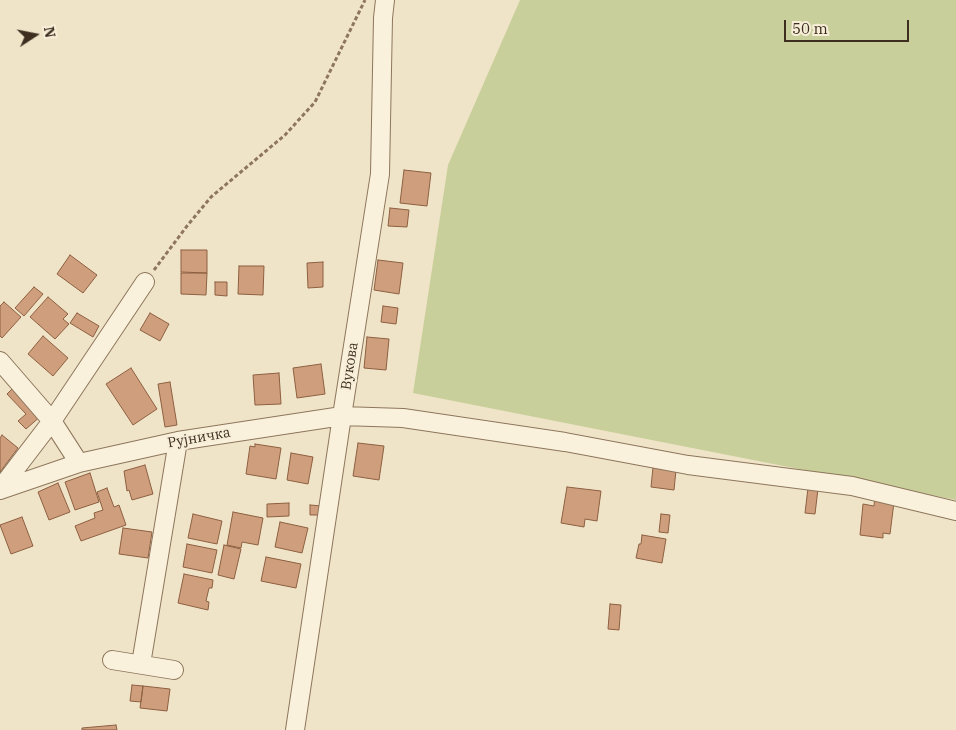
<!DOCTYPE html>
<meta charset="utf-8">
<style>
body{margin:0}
#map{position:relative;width:956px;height:730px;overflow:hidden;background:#f0e4c8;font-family:"IBM Plex Serif",serif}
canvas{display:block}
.north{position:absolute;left:10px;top:10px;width:50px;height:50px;-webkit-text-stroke:4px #f7eed8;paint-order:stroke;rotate:79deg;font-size:14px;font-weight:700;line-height:20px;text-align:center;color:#3d2e20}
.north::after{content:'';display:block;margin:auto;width:18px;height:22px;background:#3d2e20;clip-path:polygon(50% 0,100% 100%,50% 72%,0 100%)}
.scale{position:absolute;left:784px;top:20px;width:125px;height:22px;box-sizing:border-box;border:2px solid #3d2e20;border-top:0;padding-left:6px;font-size:15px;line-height:18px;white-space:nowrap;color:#3d2e20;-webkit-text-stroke:4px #f7eed8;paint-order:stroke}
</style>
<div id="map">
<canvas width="956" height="730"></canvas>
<div class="north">N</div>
<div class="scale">50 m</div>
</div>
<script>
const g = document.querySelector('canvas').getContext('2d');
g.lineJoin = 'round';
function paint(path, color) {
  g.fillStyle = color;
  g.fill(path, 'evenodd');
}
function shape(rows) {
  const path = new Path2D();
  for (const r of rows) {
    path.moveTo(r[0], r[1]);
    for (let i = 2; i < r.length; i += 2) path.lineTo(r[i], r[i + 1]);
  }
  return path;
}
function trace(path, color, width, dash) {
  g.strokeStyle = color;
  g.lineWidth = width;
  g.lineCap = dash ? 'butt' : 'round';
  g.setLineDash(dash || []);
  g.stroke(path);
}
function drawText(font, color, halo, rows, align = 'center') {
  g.font = font + ' "IBM Plex Serif",serif';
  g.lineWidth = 4.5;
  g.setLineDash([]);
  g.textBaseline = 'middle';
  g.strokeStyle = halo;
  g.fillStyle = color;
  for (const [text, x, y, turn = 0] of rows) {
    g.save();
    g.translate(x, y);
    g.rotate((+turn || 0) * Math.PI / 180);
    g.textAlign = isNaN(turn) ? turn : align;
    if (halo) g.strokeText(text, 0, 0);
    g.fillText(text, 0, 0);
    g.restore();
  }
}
paint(shape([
 [520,0,956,0,956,500,413,393,448,165]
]), '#c9cf9b');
const building = shape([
 [404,170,431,173,427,206,400,203,404,170],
 [390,208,409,210,407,227,388,226,390,208],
 [181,250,207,250,207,273,181,272,181,250],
 [70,255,97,275,83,293,57,274,70,255],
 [378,260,403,263,399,294,374,290,378,260],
 [323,262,323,287,308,288,307,263,323,262],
 [239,266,264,266,263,295,238,294,239,266],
 [181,273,207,273,206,295,181,294,181,273],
 [215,282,227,282,227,296,215,295,215,282],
 [34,287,43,294,24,316,15,308,34,287],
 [48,297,68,314,63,319,69,324,55,339,30,317,48,297],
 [4,302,21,317,2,338,0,336,0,306,4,302],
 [383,306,398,308,396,324,381,322,383,306],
 [77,313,99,326,93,337,70,323,77,313],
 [150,313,169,324,160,341,140,330,150,313],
 [43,336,68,358,53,376,28,354,43,336],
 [367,337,389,339,386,370,364,368,367,337],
 [321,364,325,394,297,398,293,368,321,364],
 [131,368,157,409,133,425,106,384,131,368],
 [279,373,281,404,255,405,253,375,279,373],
 [170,382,177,425,165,427,158,384,170,382],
 [15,386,42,415,26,429,18,421,26,414,7,394,15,386],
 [2,435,18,448,0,472,0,438,2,435],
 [358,443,384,446,379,480,353,476,358,443],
 [255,444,281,448,276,479,246,474,250,446,255,447,255,444],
 [291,453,313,457,308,484,287,480,291,453],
 [145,465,153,494,132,500,129,490,127,491,124,471,145,465],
 [653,467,676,470,674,490,651,487,653,467],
 [90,473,99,502,75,510,65,482,90,473],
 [58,483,70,512,49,520,38,492,58,483],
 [567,487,601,491,597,521,585,519,584,527,561,523,567,487],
 [107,488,114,507,119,505,126,525,81,541,75,526,95,518,94,513,103,510,97,492,107,488],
 [808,488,818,489,815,514,805,513,808,488],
 [875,495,894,502,890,534,883,533,883,538,860,535,863,504,874,506,875,495],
 [289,503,289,516,267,517,267,504,289,503],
 [310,505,322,506,322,515,310,515,310,505],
 [233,512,263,518,258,545,242,542,241,548,227,545,233,512],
 [193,514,222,521,217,544,188,538,193,514],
 [661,514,670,515,668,533,659,532,661,514],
 [22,517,33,546,11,554,0,525,22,517],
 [280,522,308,528,302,553,275,547,280,522],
 [123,528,152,532,148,558,119,554,123,528],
 [642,535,666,539,662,563,636,558,639,544,641,544,642,535],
 [187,544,217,550,212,573,183,567,187,544],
 [224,545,241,549,234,579,218,575,224,545],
 [266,557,301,564,296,588,261,581,266,557],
 [184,574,213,580,212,588,209,588,206,601,209,602,208,610,178,603,184,574],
 [610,604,621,605,619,630,608,629,610,604],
 [132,685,143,686,141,702,130,701,132,685],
 [143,686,170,689,167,711,140,708,143,686],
 [116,725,117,730,82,730,82,728,116,725]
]);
paint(building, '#cf9f7d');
trace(building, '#8d5f41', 1);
const minor = shape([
 [0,361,52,421,79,463],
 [0,489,52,421,145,282],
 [0,490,79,463,178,441,342,416,403,418,565,442,688,465,852,486,956,511],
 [112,660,174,670],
 [141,664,178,441],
 [295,730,342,416,380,174,383,18,385,0]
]);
trace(minor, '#8d765c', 20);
trace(shape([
 [154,270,187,226,211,197,285,135,315,102,365,0]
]), '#8d765c', 3, [4, 2.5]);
trace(minor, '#faf1dc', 18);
drawText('14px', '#3d2e20', '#f7eed8', [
 ["Вукова",350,366,-81],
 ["Рујничка",199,438,-10]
]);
</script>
